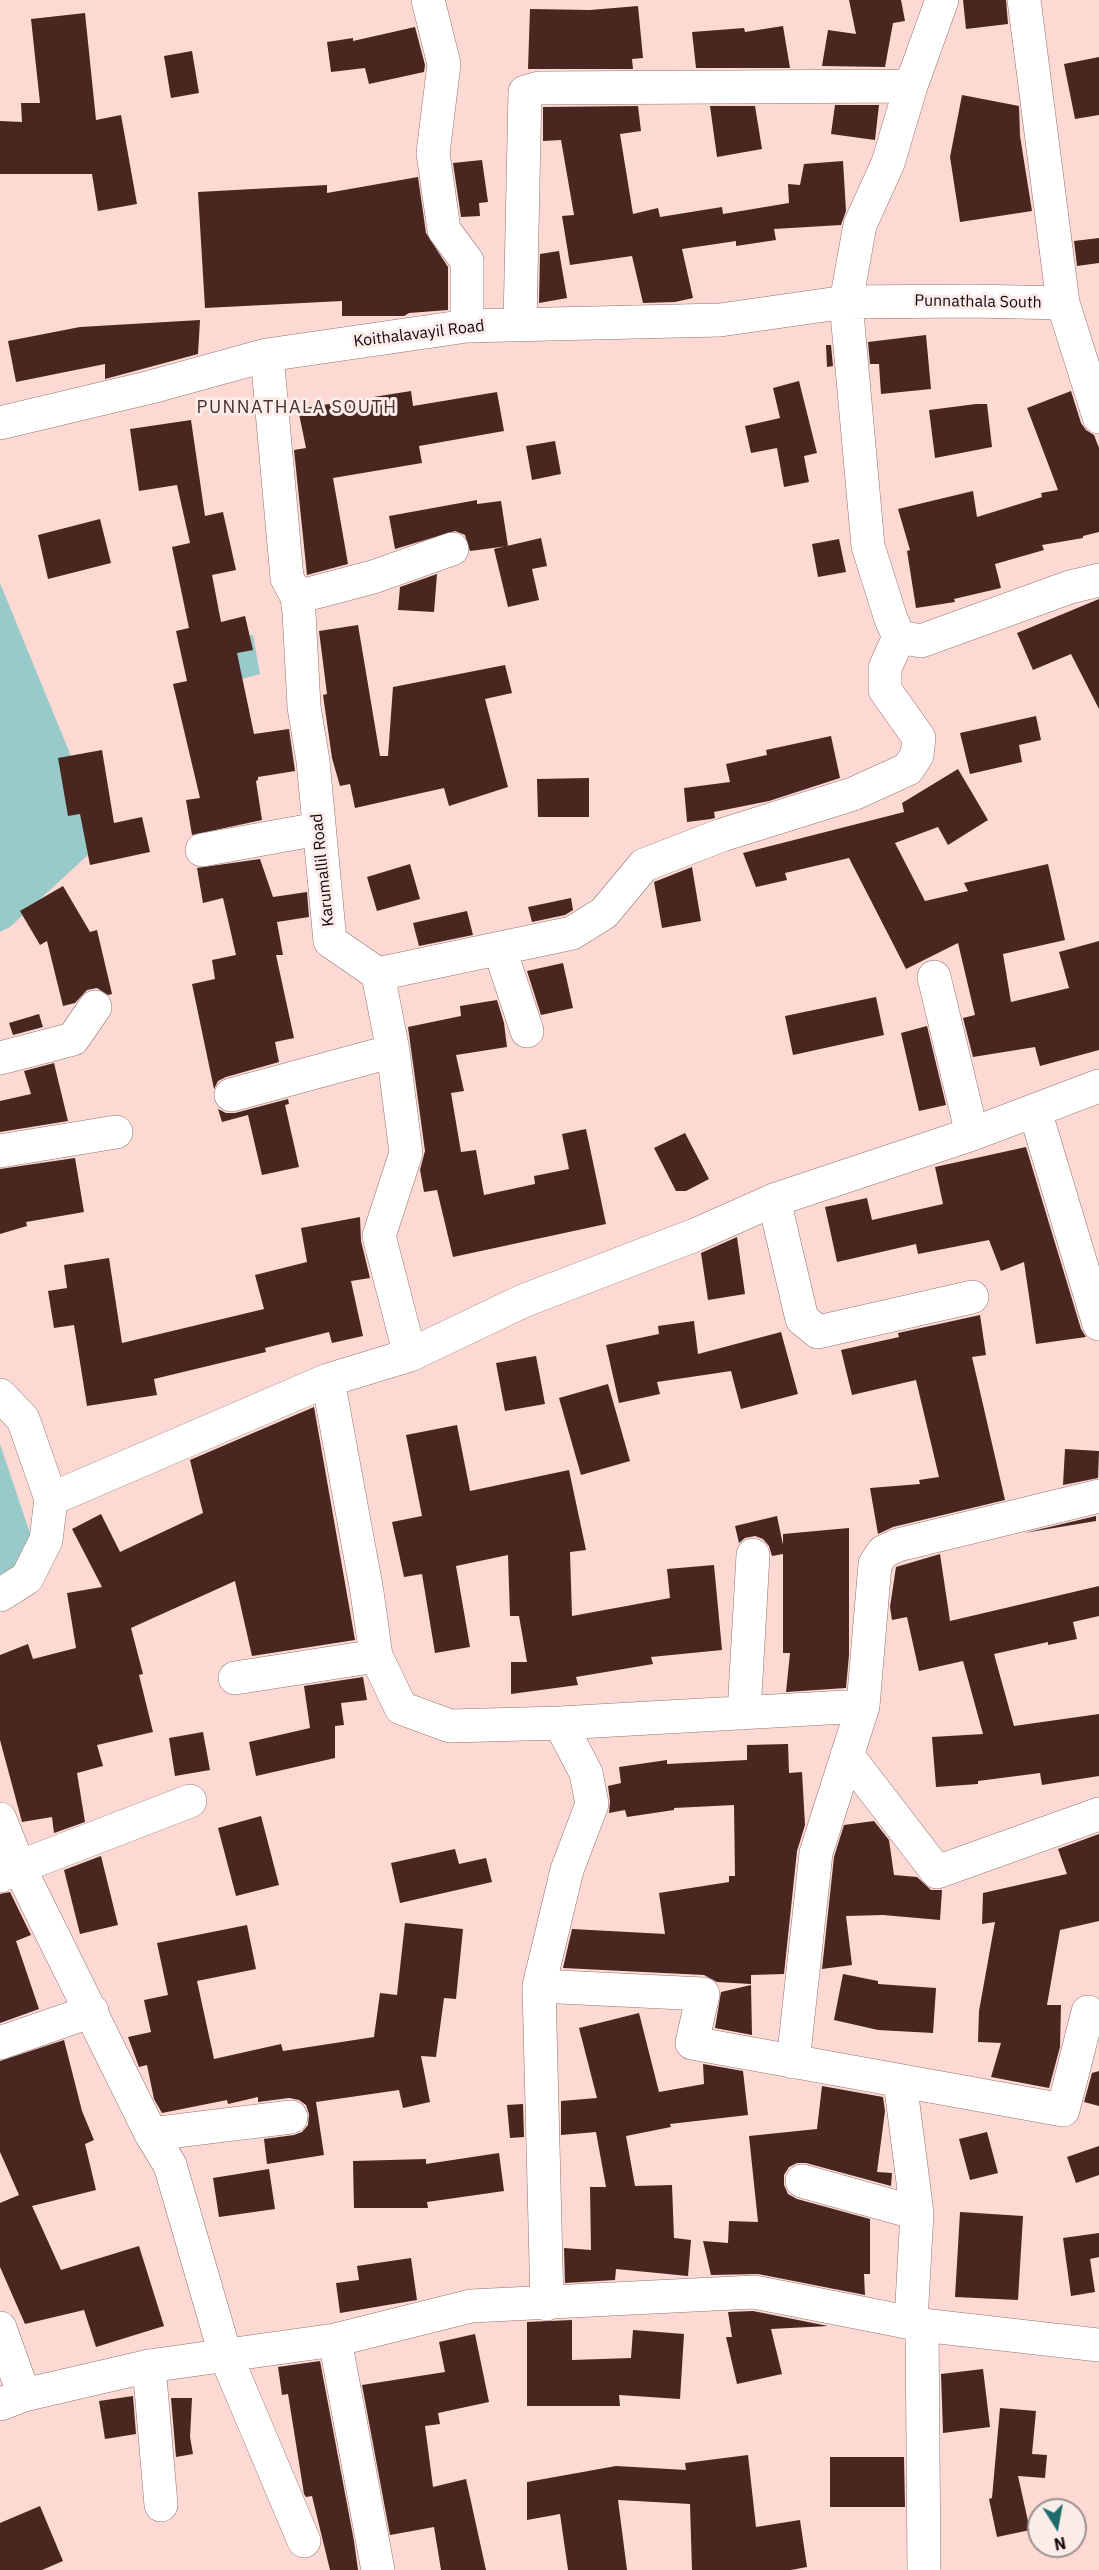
<!DOCTYPE html>
<style>
body{margin:0}
#map{position:relative;width:1099px;height:2570px;overflow:hidden;background:#fcdad3;font-family:"IBM Plex Sans",sans-serif}
canvas{display:block}
.north{position:absolute;left:1027px;top:2498px;width:60px;height:60px;box-sizing:border-box;background:#faece9;border:2px solid #9e918f;border-radius:50%;rotate:169deg;font-size:16px;font-weight:700;line-height:24px;text-align:center;color:#130807}
.north::after{content:'';display:block;margin:auto;width:21px;height:27px;background:#1e6b6b;clip-path:polygon(50% 0,100% 100%,50% 72%,0 100%)}
</style>
<div id="map">
<canvas width="1099" height="2570"></canvas>
<div class="north">N</div>
</div>
<script>
const g = document.querySelector('canvas').getContext('2d');
g.lineJoin = 'round';
function paint(path, color) {
  g.fillStyle = color;
  g.fill(path, 'evenodd');
}
function shape(rows) {
  const path = new Path2D();
  for (const r of rows) {
    path.moveTo(r[0], r[1]);
    for (let i = 2; i < r.length; i += 2) path.lineTo(r[i], r[i + 1]);
  }
  return path;
}
function trace(path, color, width, dash) {
  g.strokeStyle = color;
  g.lineWidth = width;
  g.lineCap = dash ? 'butt' : 'round';
  g.setLineDash(dash || []);
  g.stroke(path);
}
function drawText(font, color, halo, rows, align = 'center') {
  g.font = font + ' "IBM Plex Sans",sans-serif';
  g.lineWidth = 6;
  g.setLineDash([]);
  g.textBaseline = 'middle';
  g.strokeStyle = halo;
  g.fillStyle = color;
  for (const [text, x, y, turn = 0] of rows) {
    g.save();
    g.translate(x, y);
    g.rotate((+turn || 0) * Math.PI / 180);
    g.textAlign = isNaN(turn) ? turn : align;
    if (halo) g.strokeText(text, 0, 0);
    g.fillText(text, 0, 0);
    g.restore();
  }
}
paint(shape([
 [0,583,105,839,10,927,0,932],
 [253,635,260,674,235,681,227,639],
 [0,1444,34,1545,13,1571,0,1576]
]), '#99caca');
paint(shape([
 [849,0,901,0,905,21,893,23,885,67,822,66,828,30,856,34],
 [963,0,1006,0,1008,24,966,29],
 [638,6,643,58,632,59,633,69,528,69,530,9,590,10],
 [85,13,96,120,121,115,137,204,98,211,92,174,0,174,0,121,22,122,21,103,40,103,31,19],
 [783,26,790,68,696,68,692,32,744,28,745,32],
 [415,27,425,65,424,72,369,84,365,68,331,72,327,42,353,38,353,41],
 [192,51,199,93,171,98,164,56],
 [1099,57,1099,115,1075,119,1064,64],
 [962,95,1019,106,1020,136,1032,211,960,222,950,157],
 [835,105,879,105,875,140,831,134],
 [638,106,641,131,620,134,633,214,658,208,660,217,722,207,723,214,789,203,788,184,800,185,804,164,843,161,846,211,841,225,774,229,776,240,736,246,736,241,682,249,693,298,675,302,643,303,632,256,570,265,562,216,574,215,561,140,543,141,543,107],
 [710,106,755,106,762,149,717,157],
 [482,160,488,202,479,203,480,216,461,217,453,163],
 [418,177,426,233,448,267,448,310,409,313,404,316,342,316,342,301,205,308,198,192,327,185,327,193],
 [1099,238,1099,263,1077,266,1074,241],
 [559,251,567,298,539,303,540,254],
 [200,320,198,354,105,379,105,364,16,382,8,341,80,327],
 [926,335,931,389,881,394,879,364,870,364,868,342],
 [826,345,831,345,833,366,827,367],
 [799,381,817,453,804,456,809,482,784,487,777,448,751,453,745,426,780,418,773,388],
 [411,391,413,406,497,392,504,431,419,446,422,463,333,478,348,564,307,575,294,450,306,448,298,409],
 [1071,391,1081,423,1086,430,1094,435,1099,448,1099,532,1083,536,1083,538,1042,545,1044,550,995,564,1001,588,954,599,955,602,916,608,907,551,910,550,898,509,973,491,977,517,1042,497,1041,493,1058,490,1027,408],
 [976,404,987,404,992,447,935,458,929,410],
 [191,420,205,516,223,512,236,570,212,575,221,622,245,616,253,650,237,653,254,734,289,729,295,771,258,777,258,780,256,781,262,820,192,835,186,800,200,798,173,684,187,681,176,631,189,628,172,547,190,543,177,485,139,491,130,429],
 [555,441,561,474,532,480,526,446],
 [477,500,477,504,501,501,508,546,470,551,465,535,455,531,395,549,389,516],
 [100,519,111,563,48,579,38,535],
 [541,538,547,566,532,569,539,600,508,607,494,549],
 [839,539,846,572,818,577,812,544],
 [437,574,434,612,398,610,400,587],
 [1099,599,1099,709,1071,654,1033,670,1017,633],
 [358,625,380,756,388,756,393,687,505,665,512,693,485,699,508,787,449,806,444,788,355,808,350,784,340,786,332,758,323,695,327,694,319,631],
 [1036,716,1041,740,1019,745,1022,762,970,774,960,733],
 [831,736,840,778,769,801,714,812,715,818,711,819,687,822,684,788,730,782,726,764,767,755,766,750],
 [102,750,114,823,142,817,150,852,90,865,80,814,68,816,58,758],
 [958,769,988,820,948,845,938,827,895,843,925,901,968,891,964,883,1048,864,1065,940,1003,954,1011,1002,1069,988,1059,952,1099,941,1099,1050,1040,1066,1035,1047,973,1057,963,1018,975,1015,958,943,906,969,849,858,785,873,787,880,756,887,743,853,904,812,902,803],
 [589,778,589,817,538,817,537,779],
 [260,859,273,897,307,892,309,917,277,922,283,955,276,955,294,1038,275,1042,279,1062,226,1077,218,1081,214,1089,192,984,215,979,212,960,236,955,223,898,203,903,197,868],
 [410,864,420,899,377,911,367,877],
 [692,867,701,921,662,928,654,882],
 [63,886,90,932,97,930,112,994,108,995,97,988,87,990,75,1003,63,1006,47,941,40,945,20,911],
 [571,898,573,910,565,915,532,922,528,907],
 [467,911,473,935,419,946,413,923],
 [563,963,573,1008,541,1015,527,971],
 [876,997,884,1035,793,1055,785,1016],
 [497,1000,504,1023,507,1047,456,1055,464,1091,451,1093,461,1152,476,1150,484,1195,535,1184,534,1176,569,1169,562,1134,586,1129,606,1224,453,1257,437,1190,424,1192,420,1170,425,1151,408,1027,461,1016,460,1006],
 [39,1014,43,1027,13,1035,9,1023],
 [927,1026,946,1105,919,1111,901,1033],
 [54,1063,68,1121,0,1132,0,1101,31,1094,24,1071],
 [288,1099,289,1104,285,1105,299,1167,262,1175,248,1115,222,1122,218,1109,226,1113,235,1113],
 [685,1133,709,1179,686,1191,676,1191,654,1148],
 [1026,1147,1081,1329,1086,1337,1036,1344,1024,1262,1001,1271,989,1240,918,1254,916,1244,837,1262,825,1207,867,1198,872,1220,943,1204,935,1167],
 [75,1158,84,1212,26,1222,27,1226,0,1234,0,1169],
 [360,1217,361,1241,370,1278,351,1281,363,1336,332,1343,329,1332,265,1348,266,1352,154,1379,157,1395,87,1406,74,1325,54,1328,48,1291,67,1288,64,1265,109,1258,122,1343,264,1309,255,1275,307,1262,301,1228],
 [737,1237,745,1294,708,1300,701,1253],
 [980,1315,986,1355,972,1357,1005,1500,893,1527,878,1534,870,1488,920,1484,919,1480,939,1477,916,1380,852,1395,841,1350,899,1337,898,1333],
 [694,1321,698,1354,781,1332,798,1394,741,1409,731,1371,657,1382,660,1394,619,1403,606,1345,659,1334,658,1326],
 [536,1356,545,1404,505,1411,496,1363],
 [608,1384,630,1461,581,1475,559,1398],
 [314,1407,355,1640,252,1656,235,1581,131,1628,143,1674,139,1675,153,1732,97,1745,103,1766,77,1773,85,1822,54,1833,52,1817,22,1822,0,1740,0,1655,28,1644,33,1659,76,1648,67,1593,102,1587,72,1529,101,1514,120,1552,203,1513,190,1460],
 [457,1425,470,1491,569,1470,586,1550,570,1552,572,1616,670,1598,667,1569,714,1565,722,1650,651,1657,653,1664,576,1677,578,1685,511,1694,511,1662,527,1662,519,1616,510,1616,508,1555,456,1566,470,1647,435,1653,422,1574,404,1577,392,1522,422,1516,406,1435],
 [1065,1449,1099,1451,1098,1478,1063,1485],
 [777,1516,783,1545,783,1534,849,1528,849,1655,846,1688,786,1692,790,1653,783,1653,783,1554,772,1556,769,1546,763,1539,755,1536,745,1538,739,1543,735,1526],
 [1096,1516,1096,1521,1024,1533],
 [940,1554,950,1621,1099,1586,1099,1616,1073,1622,1077,1639,1048,1645,1048,1642,994,1654,1014,1726,1099,1714,1099,1776,1042,1785,1040,1773,978,1781,978,1784,936,1787,932,1737,983,1734,963,1661,919,1671,907,1617,892,1620,890,1607,896,1567],
 [363,1677,367,1700,341,1703,344,1725,335,1726,335,1758,256,1776,249,1742,310,1728,304,1686],
 [203,1732,210,1770,175,1776,169,1738],
 [788,1744,789,1773,802,1772,805,1825,797,1851,784,1974,751,1975,751,1984,717,1982,704,1975,563,1968,572,1929,665,1934,659,1893,729,1882,729,1876,735,1876,734,1805,674,1808,674,1810,627,1817,625,1810,609,1813,610,1801,608,1786,621,1783,619,1767,667,1760,667,1764,747,1760,747,1745],
 [261,1816,279,1885,236,1896,218,1828],
 [874,1821,889,1840,894,1875,917,1877,931,1890,942,1890,940,1920,883,1915,846,1916,852,1965,822,1969,834,1857,844,1825],
 [1099,1834,1099,1921,1060,1930,1047,2005,1061,2005,1060,2047,1049,2088,991,2077,1001,2043,978,2042,979,2011,995,1922,982,1924,983,1893,1067,1874,1058,1849],
 [455,1849,459,1864,486,1858,492,1882,400,1903,391,1863],
 [101,1856,118,1925,80,1934,64,1870],
 [10,1892,31,1935,16,1941,39,2009,0,2023,0,1894],
 [405,1923,463,1929,456,1999,444,1998,436,2057,421,2056,430,2102,403,2108,399,2090,316,2102,324,2155,267,2164,264,2139,294,2135,302,2132,308,2125,309,2114,306,2105,299,2100,289,2098,258,2102,258,2097,228,2104,227,2100,162,2113,154,2099,147,2065,139,2067,128,2037,151,2032,144,2000,168,1995,157,1943,247,1925,256,1969,197,1981,214,2059,281,2044,283,2051,374,2037,380,1993,397,1995],
 [843,1974,878,1981,878,1984,936,1988,933,2033,878,2030,834,2020],
 [751,1985,752,2035,715,2028,721,1992],
 [639,2013,659,2092,704,2084,703,2064,743,2071,748,2115,670,2124,671,2127,626,2136,635,2186,672,2185,674,2238,691,2240,688,2276,616,2269,615,2280,565,2283,564,2248,591,2250,590,2187,606,2187,596,2132,561,2135,561,2101,597,2098,579,2028],
 [64,2040,82,2111,94,2140,85,2144,96,2190,32,2206,61,2270,139,2246,164,2326,96,2347,84,2310,25,2324,0,2267,0,2203,19,2195,0,2152,0,2061],
 [1099,2071,1099,2106,1084,2102,1092,2073],
 [822,2086,883,2097,885,2111,877,2172,892,2173,891,2186,806,2163,797,2163,789,2167,784,2175,784,2185,788,2194,797,2199,870,2219,870,2274,864,2274,865,2295,758,2274,711,2275,703,2241,728,2243,729,2221,758,2222,749,2136,817,2129],
 [523,2104,524,2137,510,2138,507,2105],
 [987,2132,998,2173,970,2180,959,2139],
 [1099,2146,1099,2175,1076,2183,1067,2157],
 [499,2153,504,2191,427,2202,428,2208,354,2208,353,2161,426,2159,426,2164],
 [269,2169,275,2209,219,2217,213,2178],
 [960,2212,1023,2216,1018,2300,955,2297],
 [1099,2233,1099,2257,1090,2259,1095,2292,1071,2296,1063,2238],
 [411,2258,417,2300,340,2313,336,2283,359,2280,357,2266],
 [753,2311,828,2326,771,2329,782,2374,737,2384,726,2337,732,2337,728,2312],
 [572,2320,572,2360,631,2358,633,2330,684,2334,680,2399,619,2395,620,2406,527,2406,527,2322],
 [475,2334,489,2402,438,2413,440,2424,425,2426,433,2487,466,2479,486,2570,441,2570,434,2527,390,2535,362,2385,445,2372,439,2342],
 [320,2361,354,2541,358,2570,330,2570,312,2496,306,2497,304,2494,288,2394,282,2395,278,2367],
 [983,2369,990,2427,943,2433,941,2374],
 [133,2396,136,2434,105,2439,99,2401],
 [171,2398,192,2398,190,2437,193,2454,176,2457],
 [1000,2408,1036,2411,1032,2454,1047,2455,1045,2478,1018,2476,1030,2530,997,2537,989,2499,992,2498],
 [748,2455,756,2527,800,2520,807,2567,791,2570,692,2570,690,2504,618,2500,627,2570,568,2570,560,2514,527,2520,527,2482,616,2466,686,2470,685,2463],
 [830,2457,904,2457,905,2507,830,2507],
 [40,2506,63,2561,42,2570,0,2570,0,2523]
]), '#482721');
const minor = shape([
 [428,0,444,64,433,153,444,230,467,261,467,326],
 [942,0,911,86,888,163,860,225,846,302,868,546,891,619,899,637,921,641,1070,587,1099,580],
 [1024,0,1063,303],
 [520,323,525,92,539,88,911,86],
 [267,355,287,578,297,597,299,612,304,707,313,761,330,941,378,974,393,1051,406,1153,379,1236,410,1355],
 [0,423,151,387,267,355,467,326,720,320,846,302,973,301,1063,303,1099,417],
 [297,597,373,577,452,549],
 [202,850,318,829],
 [500,950,527,1031],
 [378,974,572,933,604,913,644,865,722,835,853,794,908,769,917,755,919,738,885,690,885,668,899,637],
 [934,977,972,1134],
 [0,1058,73,1039,95,1007],
 [231,1095,393,1051],
 [1035,1111,1099,1324],
 [0,1151,116,1132],
 [774,1200,802,1319,818,1332,972,1297],
 [328,1380,367,1592,376,1656,401,1708,450,1726,560,1723,586,1773,592,1804,567,1870,539,1986,547,2304],
 [0,1395,23,1419,51,1499,46,1540,27,1578,0,1595],
 [51,1499,328,1380,410,1355,523,1301,695,1235,774,1200,972,1134,1099,1086],
 [235,1678,376,1656],
 [744,1713,753,1555],
 [560,1723,863,1706],
 [847,1755,937,1872,1099,1814],
 [0,1819,19,1867,151,2134,170,2165,225,2354,304,2541],
 [0,1876,19,1867,190,1801],
 [539,1986,703,1994,692,2043,1063,2110,1088,2012],
 [0,2043,92,2011],
 [793,2062,816,1853,863,1706,875,1564,883,1552,898,1545,1099,1496],
 [900,2081,917,2213,911,2321],
 [151,2134,291,2117],
 [802,2181,917,2213],
 [922,2325,924,2570],
 [0,2328,24,2395],
 [335,2340,378,2570],
 [149,2366,161,2505],
 [0,2404,24,2395,149,2366,335,2340,471,2306,754,2292,922,2325,1099,2345]
]);
trace(minor, '#92736d', 34);
trace(minor, '#fff', 33);
drawText('16px', '#130807', '#faece9', [
 ["Punnathala South",978,302,1],
 ["Koithalavayil Road",419,334,-7],
 ["Karumallil Road",323,870,-96]
]);
g.letterSpacing = '1.5px';
drawText('18px', '#4a302b', '#faece9', [
 ["PUNNATHALA SOUTH",297,408]
]);
g.letterSpacing = '0px';
</script>
